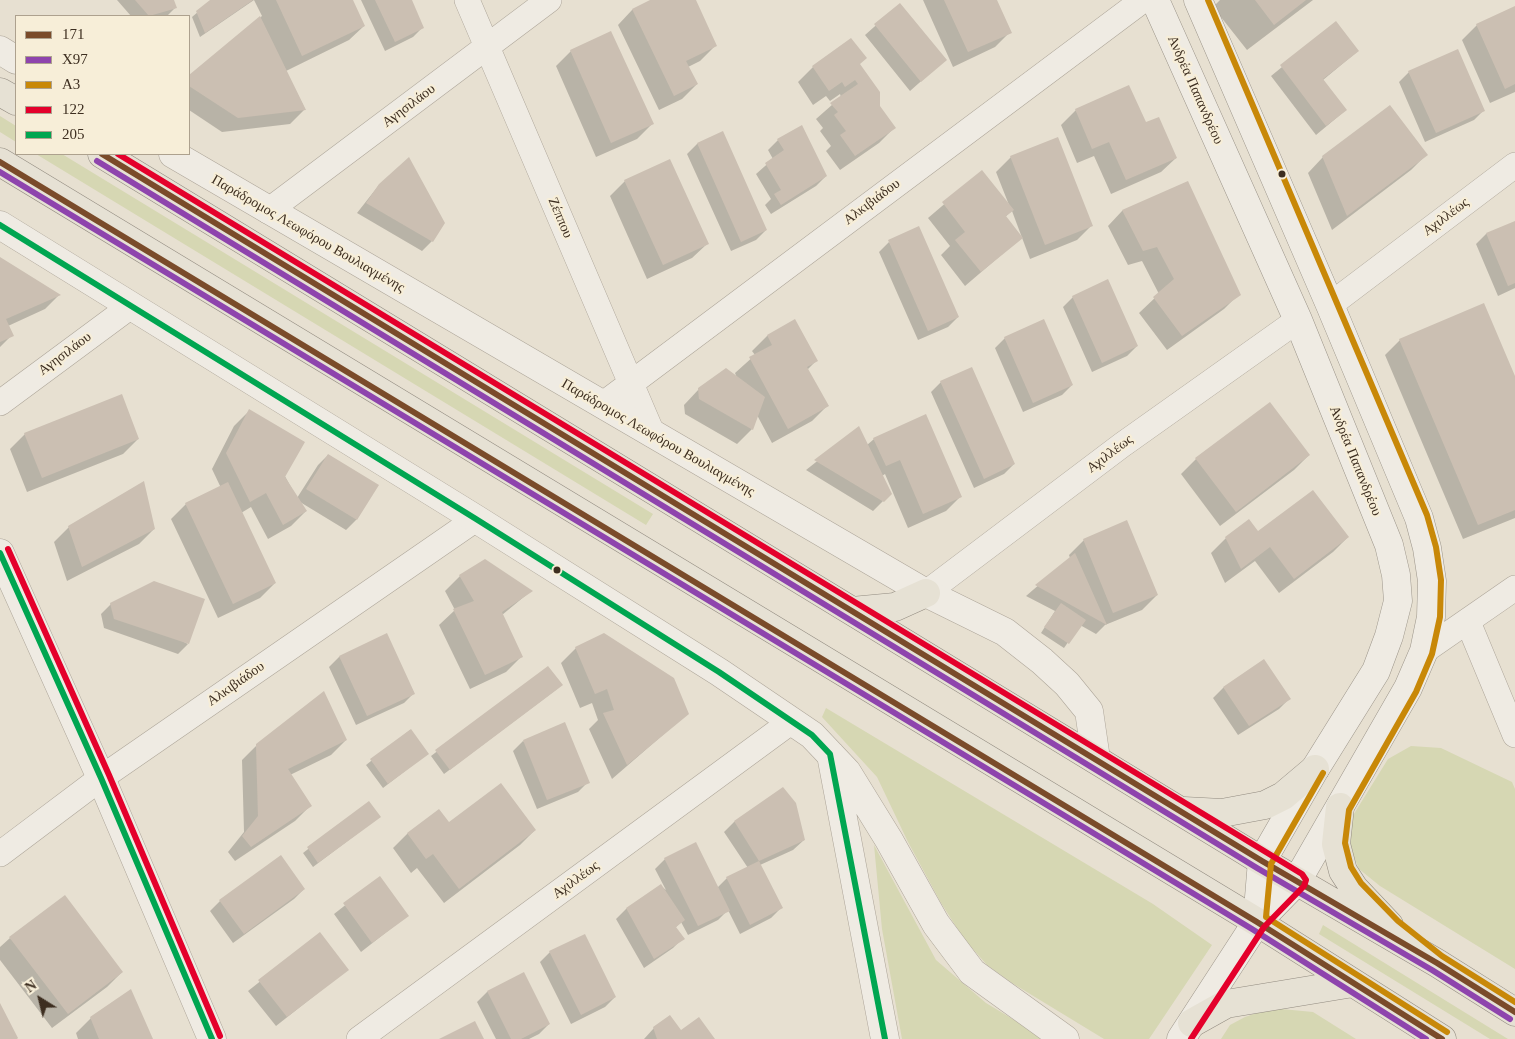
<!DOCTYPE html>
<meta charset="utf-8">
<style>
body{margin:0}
#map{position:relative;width:1515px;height:1039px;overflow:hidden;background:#e7e0d1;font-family:Georgia,serif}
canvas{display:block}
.legend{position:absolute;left:15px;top:15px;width:175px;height:140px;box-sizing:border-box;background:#f7eed8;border:1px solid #ada18e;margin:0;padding:6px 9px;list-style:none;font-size:15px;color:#3d2e20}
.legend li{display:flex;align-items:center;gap:10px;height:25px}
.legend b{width:25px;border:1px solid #ada18e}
.north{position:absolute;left:15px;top:974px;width:50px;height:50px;-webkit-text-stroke:4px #f7eed8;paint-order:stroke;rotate:324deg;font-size:14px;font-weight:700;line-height:20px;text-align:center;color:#3d2e20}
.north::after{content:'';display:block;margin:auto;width:18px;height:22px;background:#3d2e20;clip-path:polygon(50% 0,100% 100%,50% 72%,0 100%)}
</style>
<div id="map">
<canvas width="1515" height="1039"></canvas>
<ul class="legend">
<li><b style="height:6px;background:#7a4b2a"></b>171</li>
<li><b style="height:6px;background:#8e44ad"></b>X97</li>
<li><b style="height:6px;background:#c88808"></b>Α3</li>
<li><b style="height:6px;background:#e4002b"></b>122</li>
<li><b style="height:6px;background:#00a651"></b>205</li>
</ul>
<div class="north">N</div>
</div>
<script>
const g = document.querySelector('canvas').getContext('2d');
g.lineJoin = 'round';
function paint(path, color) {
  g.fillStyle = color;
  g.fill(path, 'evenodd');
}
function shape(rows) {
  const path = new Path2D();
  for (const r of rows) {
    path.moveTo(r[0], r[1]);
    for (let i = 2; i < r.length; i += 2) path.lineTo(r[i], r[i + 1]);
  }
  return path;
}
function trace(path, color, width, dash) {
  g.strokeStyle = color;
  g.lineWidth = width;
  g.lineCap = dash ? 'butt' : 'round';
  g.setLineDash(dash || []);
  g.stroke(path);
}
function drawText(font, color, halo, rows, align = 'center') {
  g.font = font + ' Georgia,serif';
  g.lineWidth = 4.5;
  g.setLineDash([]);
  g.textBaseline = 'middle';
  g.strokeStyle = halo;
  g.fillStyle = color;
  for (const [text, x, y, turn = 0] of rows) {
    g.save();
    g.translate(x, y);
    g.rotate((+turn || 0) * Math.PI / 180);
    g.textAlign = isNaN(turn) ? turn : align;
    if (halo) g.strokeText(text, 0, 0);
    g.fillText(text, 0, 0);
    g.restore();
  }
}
paint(shape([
 [0,116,16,126,16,142,0,132],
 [36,154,62,154,653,514,646,525],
 [826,708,1153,904,1212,945,1149,1039,1104,1039,1012,983,987,965,964,939,941,903,908,842,877,777,822,717],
 [1411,746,1441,748,1512,782,1515,789,1515,969,1380,886,1359,869,1348,843,1352,817,1388,759],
 [874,845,936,960,986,1003,1046,1039,902,1039,882,929],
 [1323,925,1508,1039,1490,1039,1319,934],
 [1271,1008,1313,1012,1356,1039,1221,1039,1230,1025,1245,1017]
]), '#d6d7b3');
paint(shape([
 [117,0,172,0,175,8,167,16,131,16],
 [212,0,254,0,200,37,192,17],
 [254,0,351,0,364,26,349,40,286,71,305,109,290,124,222,132,189,110,189,76,262,16],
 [361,0,410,0,423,27,413,37,385,51],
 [653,0,695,0,715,46,700,61,688,67,697,84,682,99,659,110,618,25,632,10],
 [923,0,996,0,1010,32,995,47,953,67],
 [1220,0,1313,0,1247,50,1213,7],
 [900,4,945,60,910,91,865,35],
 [1515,8,1515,92,1490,103,1462,40,1477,25],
 [1336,23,1358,51,1323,80,1346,110,1316,135,1271,76],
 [851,40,858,65,879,106,894,128,879,143,840,170,826,151,831,146,820,131,823,128,816,119,841,97,840,94,830,101,826,96,813,105,798,82,813,67],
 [571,51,652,124,637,139,596,157,556,66],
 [1409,72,1484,110,1474,120,1425,142,1399,82],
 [1076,110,1145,124,1176,158,1161,172,1111,194,1094,156,1077,163,1061,125],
 [802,127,826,176,816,186,771,214,765,205,771,199,756,174,773,159,768,150,778,140],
 [722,133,766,230,756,240,731,251,687,154,697,144],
 [1426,155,1411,170,1332,230,1308,173,1323,157],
 [1011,157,1092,225,1077,240,1030,259,1012,211,1005,217,1021,238,965,286,941,255,950,246,928,218,982,172,1009,205,996,172],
 [625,181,707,244,692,258,647,279,610,196],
 [1187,182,1239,294,1224,309,1167,350,1139,313,1159,294,1142,261,1128,265,1108,226,1122,211],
 [379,185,432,241,422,251,357,213],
 [1515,222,1515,288,1498,296,1476,244,1486,234],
 [889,242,958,317,948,327,918,340,879,252],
 [0,258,59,295,45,309,8,326,12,335,0,347],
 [1073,297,1137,346,1127,356,1092,372,1063,307],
 [794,321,816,361,807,370,827,406,812,421,772,443,757,415,752,429,737,444,685,414,684,405,699,389,737,378,735,373,755,355,752,351,767,336],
 [1005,338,1072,385,1062,395,1023,412,995,348],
 [1400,340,1515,379,1515,518,1463,539,1385,355],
 [941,382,1014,464,1004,474,974,488,931,392],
 [249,411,297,498,318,465,328,455,377,485,356,520,346,530,300,502,306,511,291,526,268,539,251,507,241,513,275,583,260,598,218,618,171,519,186,504,221,488,212,469,234,426],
 [859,428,867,445,874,439,961,496,946,511,908,528,885,474,882,476,883,501,873,511,806,470],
 [25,434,138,439,123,454,27,492,10,449],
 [1309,455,1294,470,1220,526,1181,474,1196,459],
 [69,527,154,529,139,544,67,581,54,542],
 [1258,533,1348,537,1333,552,1279,593,1255,561,1225,583,1211,553,1226,538],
 [1084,540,1157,595,1142,610,1105,625,1096,634,1080,625,1064,648,1041,633,1055,611,1026,596,1070,558,1069,555],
 [460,576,531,591,502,615,521,657,506,672,470,689,439,625,455,610,445,591],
 [111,604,188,644,178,654,104,628,101,614],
 [386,635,414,693,404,703,356,725,329,667,339,657],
 [576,648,687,714,612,779,589,729,598,720,592,703,580,708,561,663],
 [1264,661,1289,699,1279,709,1238,735,1213,698,1223,688],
 [548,667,557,689,444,774,431,756],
 [410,730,427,754,383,788,366,765],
 [346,740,331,755,290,775,310,806,295,821,235,861,228,852,244,832,242,760,257,745],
 [523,741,588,782,578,792,537,809,513,751],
 [783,789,804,840,793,850,760,865,781,908,771,918,740,934,728,910,718,920,688,935,681,922,675,928,683,938,673,948,644,968,616,919,626,909,661,886,666,890,655,869,665,859,717,888,727,878,748,868,724,832,734,822],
 [369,802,374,821,313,867,303,853],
 [535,830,520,845,444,903,417,868,411,873,393,848,408,833],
 [380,878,407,916,361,952,334,914],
 [304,889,294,899,233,943,210,911,220,901],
 [320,934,347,970,276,1026,248,991],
 [10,938,122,972,107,987,52,1028,0,960,0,947],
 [550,952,615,997,605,1007,571,1024,540,962],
 [524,974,549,1024,539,1034,529,1039,496,1039,477,1002,487,992],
 [91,1018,151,1039,78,1039,76,1033],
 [654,1028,681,1031,713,1039,644,1039]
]), '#0003');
paint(shape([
 [135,0,174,0,177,8,149,16],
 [210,0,253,0,205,33,196,11],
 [276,0,353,0,365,26,302,56],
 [375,0,412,0,424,28,395,42],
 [650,0,696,0,717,46,686,61,698,84,674,96,632,9],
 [944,0,997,0,1012,33,968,52],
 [1255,0,1306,0,1274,25],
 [900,3,947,60,921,82,874,24],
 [1515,6,1515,84,1505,89,1476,24],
 [260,16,306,110,238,118,189,86,189,75],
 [1336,21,1359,51,1323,79,1347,110,1326,126,1280,65],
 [611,31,654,124,611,143,570,50],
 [851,38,867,58,860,64,880,92,880,106,896,128,855,156,840,135,846,131,834,115,838,112,830,103,858,84,855,80,845,87,842,82,829,91,812,66],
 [1458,49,1485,111,1436,133,1408,71],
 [1129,85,1146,122,1159,117,1177,158,1126,180,1109,142,1092,149,1075,109],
 [1390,105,1428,155,1347,216,1322,156],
 [802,125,827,176,781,205,774,194,781,190,765,163,784,150,777,139],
 [723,131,767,230,741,242,697,143],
 [1058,137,1093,226,1045,245,1010,156],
 [409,157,445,223,433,242,366,203,379,184],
 [670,159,709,244,663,265,624,180],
 [982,170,1014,210,1006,216,1023,238,981,272,955,240,965,232,942,202],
 [1188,181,1241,295,1182,336,1153,297,1174,279,1157,247,1143,251,1122,210],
 [1515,221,1515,283,1508,286,1486,233],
 [919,226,959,317,928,331,888,240],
 [0,257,61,295,6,319,14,336,0,342],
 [1108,279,1138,346,1102,363,1072,296],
 [1484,303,1515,376,1515,510,1478,525,1399,339],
 [795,319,818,361,807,367,829,406,788,429,749,357,772,345,767,335],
 [1044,319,1073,385,1033,403,1004,337],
 [972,367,1015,464,984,479,940,381],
 [726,368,765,397,753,430,699,399,698,388],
 [122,394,139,439,42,478,24,433],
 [1270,402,1310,455,1236,512,1195,458],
 [249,409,305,442,285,477,307,511,283,525,266,493,250,502,226,453],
 [926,414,962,497,923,514,900,460,886,466,873,438],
 [859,426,892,494,884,502,814,460],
 [328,454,379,485,357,520,306,489],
 [144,481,155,529,82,567,68,526],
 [228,482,276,583,233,604,185,503],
 [1313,490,1349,537,1294,579,1270,547,1241,569,1225,537,1249,519,1258,531],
 [1127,520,1158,595,1113,613,1083,539],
 [1075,553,1107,625,1035,585],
 [485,559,533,591,502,612,523,657,485,675,453,609,474,601,459,575],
 [154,581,205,599,189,644,114,619,110,603],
 [1061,603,1086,620,1069,644,1044,627],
 [387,633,415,694,367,716,339,656],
 [604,633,674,678,689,714,627,765,603,713,614,710,607,689,595,694,575,647],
 [1264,659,1291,699,1249,726,1223,687],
 [548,666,563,685,450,770,435,750],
 [324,691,347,740,288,769,312,806,251,847,242,836,258,816,256,744],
 [565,722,590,783,547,800,523,740],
 [411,729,429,754,388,784,370,759],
 [501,783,536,830,459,889,433,854,426,859,407,833,439,809,449,822],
 [783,787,796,803,805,840,759,861,734,821],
 [369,801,381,817,318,863,307,847],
 [696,842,730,911,698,926,664,858],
 [281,855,305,889,244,934,219,900],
 [759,861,783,908,750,925,726,877],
 [380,876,409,916,372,943,343,903],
 [661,884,685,920,676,927,685,939,654,959,626,908],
 [65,895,123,972,68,1014,9,937],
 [320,932,349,970,287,1017,258,980],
 [585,934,616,997,581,1015,549,951],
 [524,972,550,1024,521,1039,511,1039,487,991],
 [131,989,153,1039,99,1039,90,1017],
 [0,1003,18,1038,17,1039,0,1039],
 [670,1015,681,1030,699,1017,715,1039,657,1039,653,1027],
 [475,1021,484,1039,439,1039]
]), '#cbbfb2');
const minor = shape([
 [467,0,653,435],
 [268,211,549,0],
 [1330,305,1515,165],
 [0,403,131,306],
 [602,405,1143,0],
 [926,593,1122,445,1298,320],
 [1468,622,1515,735],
 [1424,651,1515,588],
 [0,854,101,778,476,519],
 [359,1039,792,721]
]);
const tertiary = shape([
 [0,50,16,60],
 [173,154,926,593,1005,632,1042,661,1067,684,1089,711,1096,759],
 [0,225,476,519,719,672,812,735,847,772,889,840,936,924,972,972,1065,1039],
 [0,553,101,778,212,1039],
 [831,755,885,1039]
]);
const secondary = shape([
 [1155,0,1298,320,1389,545,1396,575,1398,601,1389,636,1376,671,1315,769,1262,861,1257,922],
 [1181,1039,1257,922,1297,881,1408,688,1424,651,1431,617,1432,581,1427,548,1419,518,1330,305,1198,0]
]);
const primary = shape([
 [0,92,16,101],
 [102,154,1262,861,1437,963,1515,1012],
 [0,162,1257,922,1442,1039],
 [852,611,895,607,926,593],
 [1340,807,1336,844,1343,871,1354,888,1389,925],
 [1184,811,1222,813,1265,805,1283,796,1315,769],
 [1192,1023,1226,1004,1353,983]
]);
trace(minor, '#ada599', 26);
trace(tertiary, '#ada599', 29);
trace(secondary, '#9c958a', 29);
trace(primary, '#928b80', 29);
trace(minor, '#efebe3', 25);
trace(tertiary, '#efebe3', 28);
trace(secondary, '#efebe3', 28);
trace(primary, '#e6e1d4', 28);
trace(shape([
 [102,154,1262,861,1437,963,1515,1012],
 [0,162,1257,922,1442,1039]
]), '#7a4b2a', 6);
trace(shape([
 [97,161,1257,868,1432,970,1510,1019],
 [0,172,1252,929,1426,1039]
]), '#8e44ad', 6);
trace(shape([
 [1208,0,1427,515,1436,547,1441,580,1440,617,1432,654,1416,692,1349,810,1345,843,1351,867,1361,883,1398,921,1442,956,1515,1002],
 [1323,773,1271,864,1266,917,1447,1032]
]), '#c88808', 6);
trace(shape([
 [118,154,1302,874,1306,880,1304,886,1264,927,1191,1039],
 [8,549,109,775,220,1036]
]), '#e4002b', 6);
trace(shape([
 [0,225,476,519,719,672,812,735,830,754,885,1039],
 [0,553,101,778,212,1039]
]), '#00a651', 6);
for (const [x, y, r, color] of [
 [1282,174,4.5,"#3d2e20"],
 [557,570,4.5,"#3d2e20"]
]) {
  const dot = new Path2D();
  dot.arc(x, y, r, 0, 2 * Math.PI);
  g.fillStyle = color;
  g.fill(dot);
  trace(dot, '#f7eed8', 2);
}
drawText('14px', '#3d2e20', '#f7eed8', [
 ["Ανδρέα Παπανδρέου",1195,90,66],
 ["Αγησιλάου",409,106,-37],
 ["Αλκιβιάδου",872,202,-37],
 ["Αχιλλέως",1446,217,-37],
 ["Ζέππου",560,218,67],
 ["Παράδρομος Λεωφόρου Βουλιαγμένης",308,234,30],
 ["Αγησιλάου",65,354,-37],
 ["Παράδρομος Λεωφόρου Βουλιαγμένης",658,438,30],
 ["Αχιλλέως",1110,454,-37],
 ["Ανδρέα Παπανδρέου",1355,461,68],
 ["Αλκιβιάδου",236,684,-35],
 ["Αχιλλέως",576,880,-36]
]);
</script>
